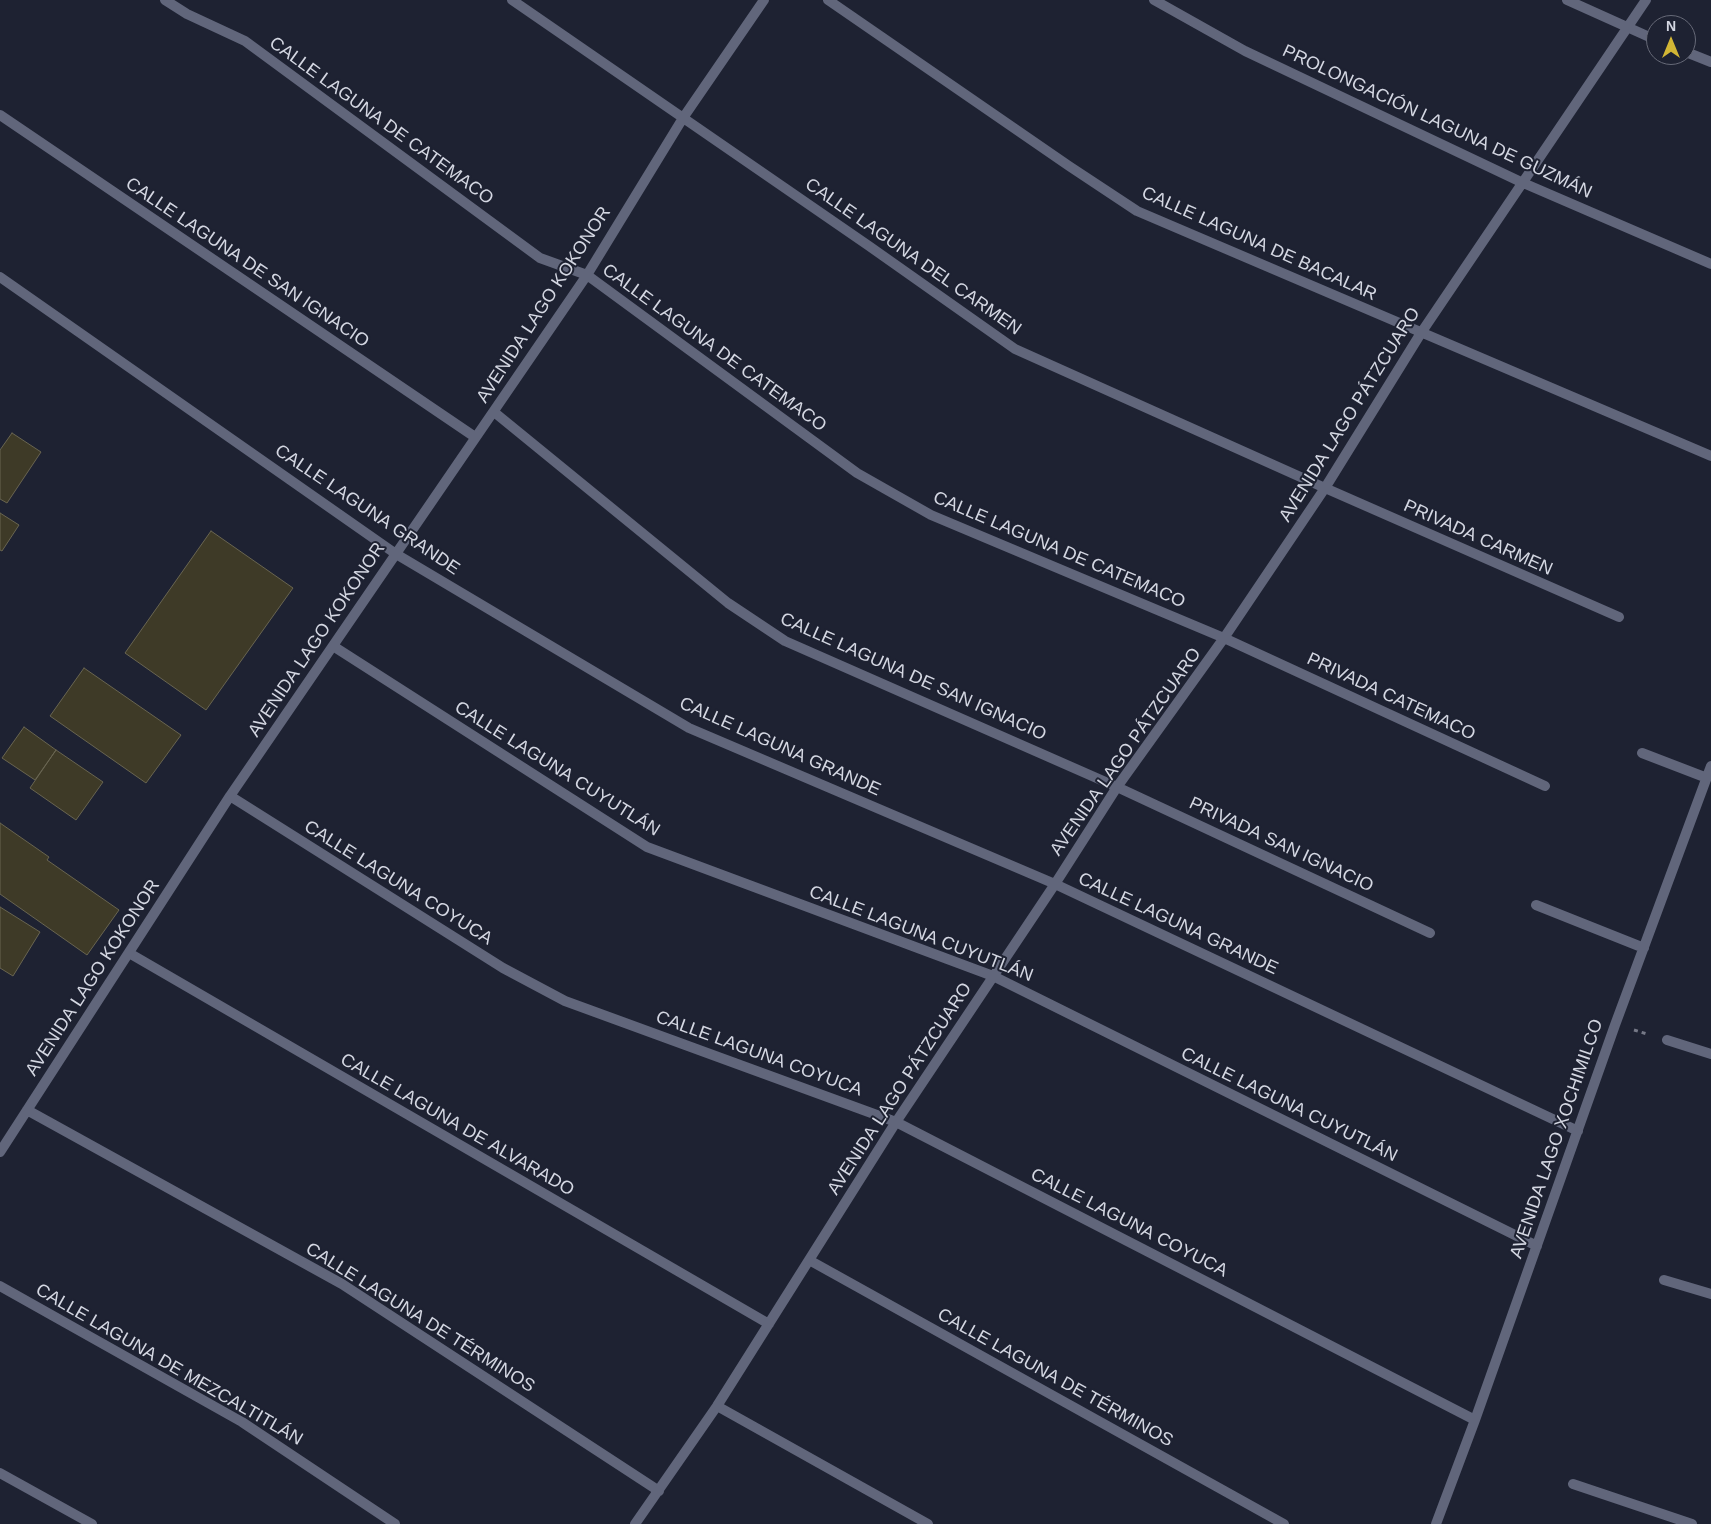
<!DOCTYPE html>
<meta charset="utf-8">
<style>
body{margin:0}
#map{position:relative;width:1711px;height:1524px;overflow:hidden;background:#1e2232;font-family:Helvetica,sans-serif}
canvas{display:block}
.north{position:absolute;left:1646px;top:15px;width:50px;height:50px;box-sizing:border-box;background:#1e2232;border:1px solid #676a78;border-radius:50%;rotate:0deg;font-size:14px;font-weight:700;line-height:20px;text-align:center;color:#d4d7e2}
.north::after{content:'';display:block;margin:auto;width:18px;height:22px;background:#d2b635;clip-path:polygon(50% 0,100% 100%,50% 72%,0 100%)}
</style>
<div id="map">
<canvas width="1711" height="1524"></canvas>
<div class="north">N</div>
</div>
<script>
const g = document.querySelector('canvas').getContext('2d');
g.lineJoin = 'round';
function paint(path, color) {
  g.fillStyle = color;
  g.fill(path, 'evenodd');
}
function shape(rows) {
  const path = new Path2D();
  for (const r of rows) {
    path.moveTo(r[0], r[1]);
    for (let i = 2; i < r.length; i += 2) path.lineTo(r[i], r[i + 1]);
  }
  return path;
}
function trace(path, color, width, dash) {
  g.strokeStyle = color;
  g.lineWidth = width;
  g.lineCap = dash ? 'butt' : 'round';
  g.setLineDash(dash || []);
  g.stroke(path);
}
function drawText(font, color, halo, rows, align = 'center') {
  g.font = font + ' Helvetica,sans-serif';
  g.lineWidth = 4;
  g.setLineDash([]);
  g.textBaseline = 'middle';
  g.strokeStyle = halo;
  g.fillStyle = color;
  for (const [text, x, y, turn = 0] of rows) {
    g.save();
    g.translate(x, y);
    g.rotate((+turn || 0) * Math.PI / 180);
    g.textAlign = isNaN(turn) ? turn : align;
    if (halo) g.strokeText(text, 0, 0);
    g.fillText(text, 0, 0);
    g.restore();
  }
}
const building = shape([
 [12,433,41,452,7,503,0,499,0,450,12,433],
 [0,513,19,525,2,551,0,550,0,513],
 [211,531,293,588,206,710,125,653,211,531],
 [84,668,181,735,146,783,50,716,84,668],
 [24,727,56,750,35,780,2,758,24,727],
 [56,750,103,782,76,820,30,788,56,750],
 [0,823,49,857,47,860,119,910,87,955,0,894,0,823],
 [0,907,40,932,13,976,0,968,0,907]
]);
paint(building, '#3e3a27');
trace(building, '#696551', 1);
trace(shape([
 [1634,1030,1647,1034]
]), '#767987', 3, [4, 4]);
trace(shape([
 [165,0,187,14,245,41,540,258,587,275,857,473,931,515,1224,638,1545,786],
 [512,0,869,246,1015,349,1325,488,1619,617],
 [828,0,1069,166,1137,211,1711,456],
 [1154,0,1245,51,1521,182,1711,264],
 [1567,0,1656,40],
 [1686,52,1711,62],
 [0,115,475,437],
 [0,277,396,554,689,728,1055,884,1578,1131],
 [494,412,728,603,785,641,1117,787,1430,933],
 [333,646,647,847,993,976,1537,1246],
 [1642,753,1707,778],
 [230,796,503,968,565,1001,896,1122,1475,1420],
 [1536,905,1644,948],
 [129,953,769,1324],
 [1667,1040,1711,1054],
 [27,1110,342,1284,659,1491],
 [0,1152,230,796,587,275,683,118,764,0],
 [809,1260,1284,1524],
 [1664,1280,1711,1294],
 [0,1286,242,1422,395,1524],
 [717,1406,928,1524],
 [0,1473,92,1524],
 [1573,1484,1692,1524],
 [635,1524,717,1406,896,1122,1055,884,1117,787,1224,638,1325,488,1421,333,1646,0],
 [1436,1524,1475,1420,1615,1025,1711,766]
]), '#61667b', 10);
drawText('18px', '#d4d7e2', '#1e2232', [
 ["CALLE LAGUNA DE CATEMACO",381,121,36],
 ["PROLONGACIÓN LAGUNA DE GUZMÁN",1437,122,25],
 ["CALLE LAGUNA DE BACALAR",1259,244,24],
 ["CALLE LAGUNA DEL CARMEN",913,257,35],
 ["CALLE LAGUNA DE SAN IGNACIO",247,263,34],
 ["AVENIDA LAGO KOKONOR",544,305,-57],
 ["CALLE LAGUNA DE CATEMACO",714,348,36],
 ["AVENIDA LAGO PÁTZCUARO",1350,415,-58],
 ["CALLE LAGUNA GRANDE",367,510,34],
 ["PRIVADA CARMEN",1478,538,24],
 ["CALLE LAGUNA DE CATEMACO",1059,550,23],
 ["AVENIDA LAGO KOKONOR",317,640,-56],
 ["CALLE LAGUNA DE SAN IGNACIO",913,677,24],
 ["PRIVADA CATEMACO",1391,697,25],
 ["CALLE LAGUNA GRANDE",780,747,24],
 ["AVENIDA LAGO PÁTZCUARO",1126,752,-55],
 ["CALLE LAGUNA CUYUTLÁN",557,769,32],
 ["PRIVADA SAN IGNACIO",1281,845,25],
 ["CALLE LAGUNA COYUCA",398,883,32],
 ["CALLE LAGUNA GRANDE",1178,924,25],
 ["CALLE LAGUNA CUYUTLÁN",921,934,21],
 ["AVENIDA LAGO KOKONOR",93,978,-57],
 ["CALLE LAGUNA COYUCA",759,1054,20],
 ["AVENIDA LAGO PÁTZCUARO",900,1089,-57],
 ["CALLE LAGUNA CUYUTLÁN",1289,1105,26],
 ["CALLE LAGUNA DE ALVARADO",457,1125,30],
 ["AVENIDA LAGO XOCHIMILCO",1557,1139,-71],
 ["CALLE LAGUNA COYUCA",1129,1223,27],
 ["CALLE LAGUNA DE TÉRMINOS",420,1318,32],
 ["CALLE LAGUNA DE MEZCALTITLÁN",169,1365,30],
 ["CALLE LAGUNA DE TÉRMINOS",1055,1378,29]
]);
</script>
